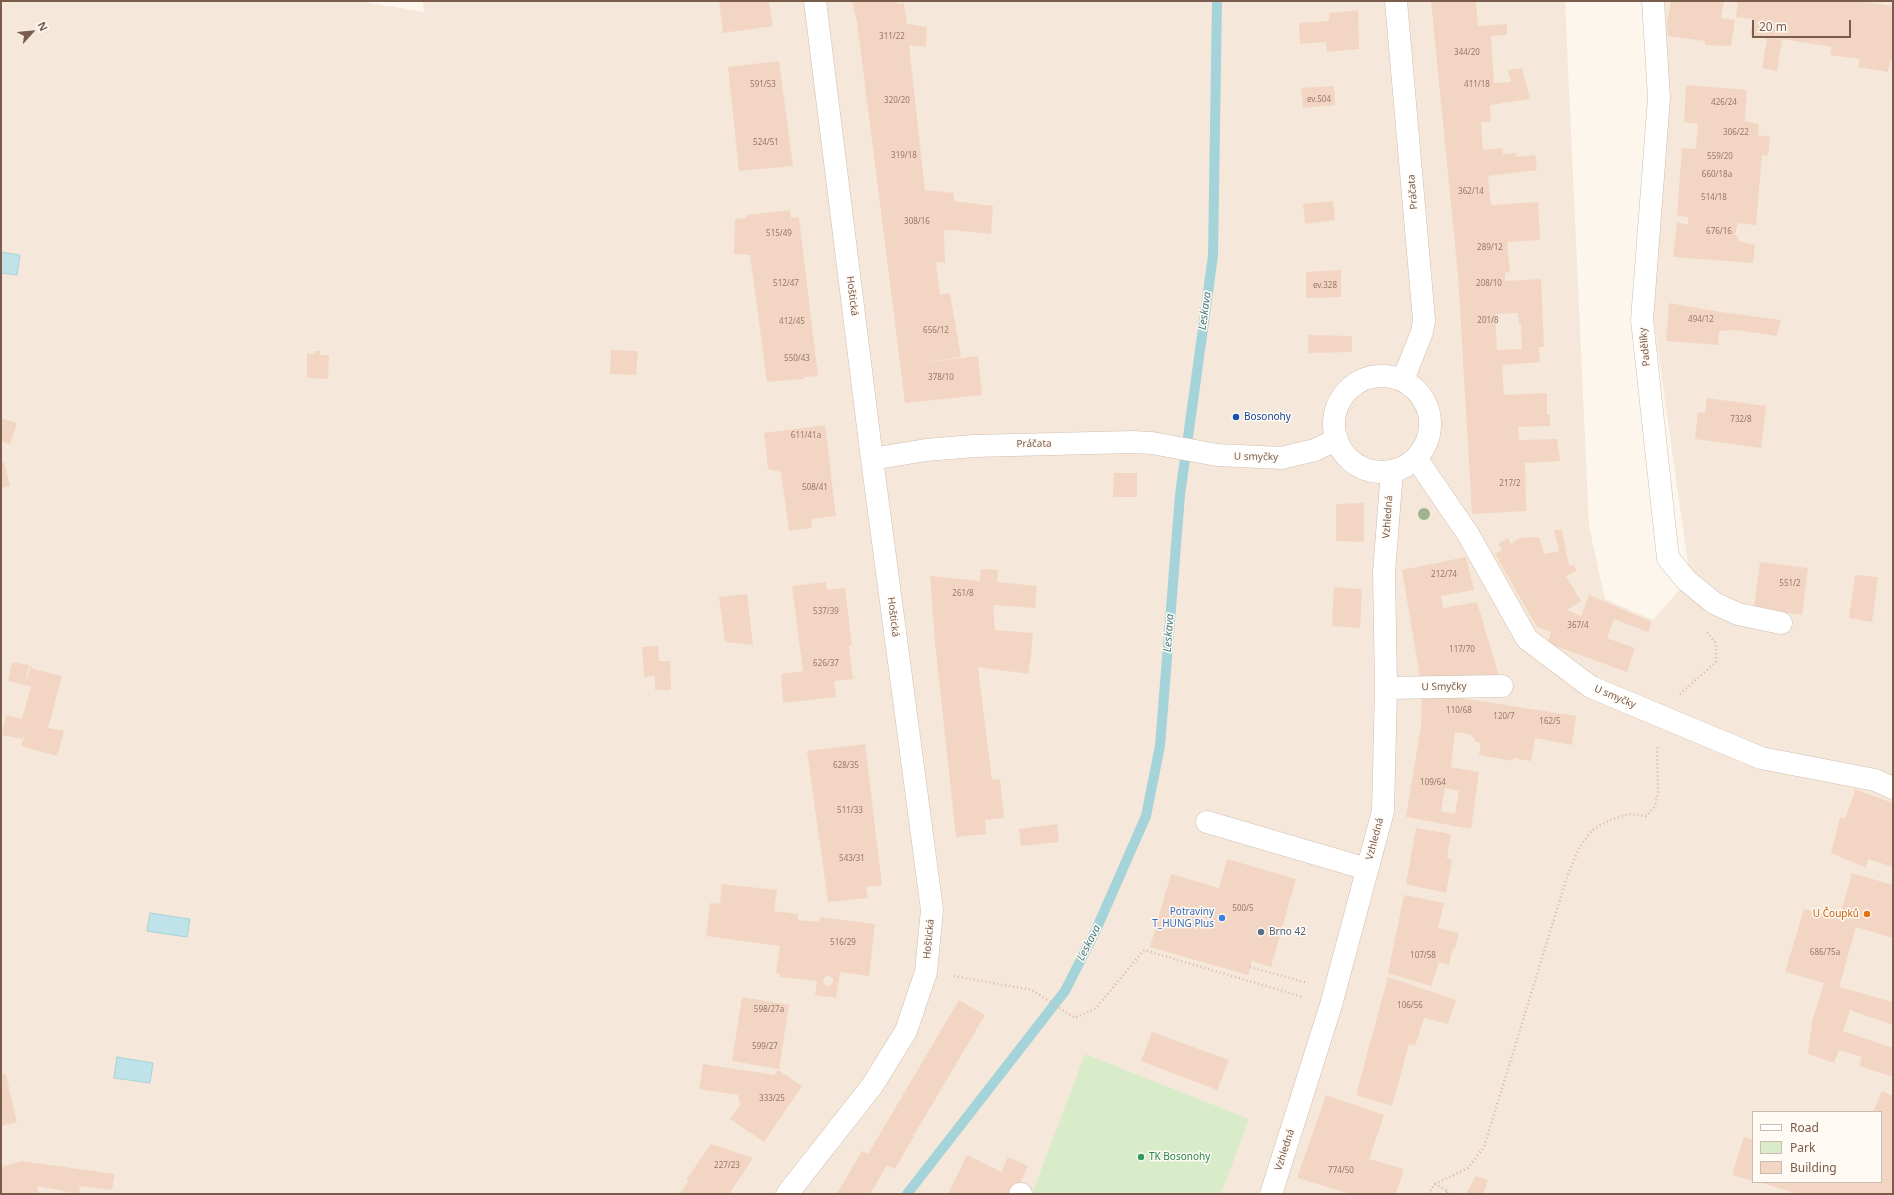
<!DOCTYPE html>
<meta charset="utf-8">
<style>
body{margin:0}
#map{position:relative;width:1894px;height:1195px;overflow:hidden;background:#fdf6ec;font-family:"Noto Sans",sans-serif}
canvas{display:block}
.frame{position:absolute;inset:0;border:2px solid #7a5c4d;pointer-events:none}
.legend{position:absolute;left:1752px;top:1111px;width:130px;height:72px;box-sizing:border-box;background:#fffaf3;border:1px solid #cabbb1;margin:0;padding:5px 7px;list-style:none;font-size:12px;color:#7a5c4d}
.legend li{display:flex;align-items:center;gap:8px;height:20px}
.legend b{width:20px;border:1px solid #cabbb1}
.north{position:absolute;left:12px;top:12px;width:40px;height:40px;-webkit-text-stroke:3px #fffaf3;paint-order:stroke;rotate:63deg;font-size:11px;font-weight:700;line-height:16px;text-align:center;color:#7a5c4d}
.north::after{content:'';display:block;margin:auto;width:14px;height:18px;background:#7a5c4d;clip-path:polygon(50% 0,100% 100%,50% 72%,0 100%)}
.scale{position:absolute;left:1752px;top:20px;width:99px;height:18px;box-sizing:border-box;border:2px solid #7a5c4d;border-top:0;padding-left:5px;font-size:12px;line-height:14px;white-space:nowrap;color:#7a5c4d;-webkit-text-stroke:3px #fffaf3;paint-order:stroke}
</style>
<div id="map">
<canvas width="1894" height="1195"></canvas>
<div class="frame"></div>
<ul class="legend">
<li><b style="height:5px;background:#fff"></b>Road</li>
<li><b style="height:11px;background:#d8ecc9"></b>Park</li>
<li><b style="height:11px;background:#f3d5c3"></b>Building</li>
</ul>
<div class="north">N</div>
<div class="scale">20 m</div>
</div>
<script>
const g = document.querySelector('canvas').getContext('2d');
g.lineJoin = 'round';
function paint(path, color) {
  g.fillStyle = color;
  g.fill(path, 'evenodd');
}
function shape(rows) {
  const path = new Path2D();
  for (const r of rows) {
    if (r.length === 3) {
      path.moveTo(r[0] + r[2], r[1]);
      path.arc(r[0], r[1], r[2], 0, 2 * Math.PI);
      continue;
    }
    path.moveTo(r[0], r[1]);
    for (let i = 2; i < r.length; i += 2) path.lineTo(r[i], r[i + 1]);
  }
  return path;
}
function trace(path, color, width, dash) {
  g.strokeStyle = color;
  g.lineWidth = width;
  g.lineCap = dash ? 'butt' : 'round';
  g.setLineDash(dash || []);
  g.stroke(path);
}
function drawText(font, color, halo, rows, align = 'center') {
  g.font = font + ' "Noto Sans",sans-serif';
  g.lineWidth = 3;
  g.setLineDash([]);
  g.textBaseline = 'middle';
  g.strokeStyle = halo;
  g.fillStyle = color;
  for (const [text, x, y, turn = 0] of rows) {
    g.save();
    g.translate(x, y);
    g.rotate((+turn || 0) * Math.PI / 180);
    g.textAlign = isNaN(turn) ? turn : align;
    if (halo) g.strokeText(text, 0, 0);
    g.fillText(text, 0, 0);
    g.restore();
  }
}
paint(shape([
 [1,1,358,1,424,12,423,1,1565,1,1589,526,1605,599,1653,620,1690,578,1653,316,1659,1,1893,1,1893,1194,1,1194],
 [1753,1112,1881,1112,1881,1182,1753,1182]
]), '#f5e8da');
paint(shape([
 [1085,1054,1249,1119,1221,1194,1032,1194]
]), '#d8ecc9');
const water = shape([
 [1,252,20,255,17,275,1,273,1,252],
 [150,913,190,919,187,937,147,931,150,913],
 [117,1057,153,1063,150,1083,114,1078,117,1057]
]);
paint(water, '#bfe3e8');
trace(water, '#a5d3da', 1);
trace(shape([
 [907,1194,1065,991,1096,930,1146,816,1160,746,1180,495,1213,256,1217,1]
]), '#a5d3da', 10);
paint(shape([
 [719,1,769,1,773,26,723,33],
 [852,1,898,1,898,4,904,3,907,24,927,27,926,47,909,45,925,190,954,193,954,201,993,206,991,234,952,230,944,231,945,263,936,262,940,295,950,293,961,357,919,363,978,356,982,395,905,403,857,22],
 [1431,1,1476,1,1478,26,1507,24,1507,35,1491,36,1494,83,1511,82,1508,70,1522,68,1530,99,1490,105,1491,122,1481,122,1483,150,1502,148,1503,154,1516,153,1517,157,1535,155,1537,170,1488,176,1491,205,1538,202,1540,240,1507,242,1510,272,1505,273,1505,281,1541,279,1544,347,1539,347,1540,362,1502,365,1504,395,1547,393,1547,415,1550,415,1550,426,1518,427,1519,440,1557,439,1560,461,1525,463,1526,511,1472,514,1458,275],
 [1518,313,1519,324,1521,324,1522,349,1497,350,1495,314],
 [1671,1,1724,1,1721,18,1735,20,1731,46,1705,45,1705,41,1668,36,1667,22],
 [1738,1,1860,1,1893,6,1893,61,1890,61,1888,72,1858,67,1860,59,1830,55,1832,47,1782,39,1777,71,1762,68,1767,39,1750,36,1753,19,1736,17],
 [1358,10,1359,49,1327,52,1326,42,1300,44,1299,23,1329,21,1329,13],
 [779,61,793,166,739,171,728,67],
 [1686,85,1747,90,1745,121,1759,124,1758,135,1770,137,1768,156,1762,155,1756,225,1738,223,1735,235,1738,237,1739,241,1755,245,1753,263,1673,257,1677,222,1688,225,1688,217,1677,216,1682,148,1696,149,1698,124,1684,122],
 [1334,86,1335,105,1303,108,1301,88],
 [1333,201,1335,220,1305,224,1303,204],
 [790,210,791,218,799,217,818,376,804,377,804,379,767,382,750,255,734,254,735,219,746,218,746,215],
 [1341,270,1341,297,1306,298,1306,272],
 [1669,303,1721,312,1781,320,1777,336,1736,330,1719,331,1718,345,1666,341],
 [1308,335,1352,336,1352,352,1308,353],
 [611,350,638,351,636,375,610,374],
 [315,351,320,351,320,355,329,355,328,379,307,378,307,354,315,354],
 [1707,398,1766,406,1761,448,1695,439,1698,412,1705,413],
 [1,418,17,423,10,444,1,441],
 [825,425,836,516,811,519,812,528,789,531,781,472,768,469,764,433],
 [4,462,10,486,1,488,1,463],
 [1114,473,1137,473,1137,497,1113,497],
 [1364,503,1364,542,1336,541,1336,504],
 [1554,530,1562,530,1569,566,1573,565,1577,571,1566,576,1581,601,1567,610,1581,616,1589,595,1652,622,1648,632,1614,619,1607,638,1635,648,1627,672,1547,643,1551,632,1537,627,1495,554,1502,550,1498,544,1508,538,1511,544,1520,538,1539,537,1544,554,1559,551],
 [1466,557,1474,590,1441,596,1443,608,1477,602,1499,676,1421,683,1402,570],
 [1760,562,1808,568,1802,615,1754,608],
 [981,569,998,570,997,582,1037,586,1035,608,993,605,995,630,1033,633,1031,655,1028,674,978,667,992,780,1000,779,1004,818,985,820,986,834,956,837,935,643,930,576,980,581],
 [1855,575,1878,577,1872,622,1849,618],
 [826,582,827,590,845,588,852,645,849,646,853,679,834,681,836,697,783,703,781,674,803,671,792,586],
 [1334,587,1362,589,1360,628,1332,626],
 [747,594,753,645,725,642,719,597],
 [658,646,659,661,670,661,671,690,655,690,655,676,644,677,642,647],
 [12,662,29,665,25,685,8,681],
 [31,665,33,669,62,676,48,728,64,731,57,756,21,746,26,731,22,739,2,735,6,715,22,719,31,686,25,685],
 [1422,692,1576,716,1572,745,1535,738,1531,761,1513,758,1513,761,1479,755,1481,743,1474,741,1475,739,1469,734,1455,732,1451,766,1449,767,1479,772,1471,829,1406,817,1421,727],
 [1445,788,1459,791,1455,814,1441,811],
 [865,744,882,885,866,887,868,898,828,902,807,751],
 [1854,789,1893,803,1893,867,1868,859,1866,868,1831,853,1840,817,1845,819,1855,791,1853,791],
 [1057,824,1059,842,1021,846,1019,829],
 [1416,828,1451,834,1447,858,1452,860,1446,893,1406,884],
 [1227,859,1296,879,1271,967,1252,961,1248,975,1150,947,1171,874,1219,888],
 [1852,873,1893,885,1893,938,1856,927,1839,987,1893,1002,1893,1025,1850,1010,1843,1031,1893,1048,1893,1077,1859,1066,1862,1057,1839,1050,1834,1063,1808,1054,1812,1022,1824,983,1785,972,1804,909,1839,919],
 [722,884,777,890,774,911,798,914,798,920,819,922,820,917,875,924,869,976,840,972,836,998,815,995,817,981,780,977,780,974,776,973,780,946,706,936,710,903,720,904],
 [829,976,833,978,833,982,831,985,827,986,824,984,823,980,825,977],
 [1404,895,1444,903,1438,928,1459,933,1455,949,1453,948,1449,965,1439,962,1431,986,1388,973],
 [1388,977,1456,1000,1448,1024,1424,1018,1415,1046,1409,1044,1392,1106,1356,1095],
 [742,997,789,1005,779,1069,732,1061],
 [959,1000,985,1015,914,1135,909,1132,914,1136,895,1169,887,1165,870,1194,837,1194,862,1151,868,1154],
 [1152,1032,1229,1060,1217,1090,1141,1061],
 [703,1064,774,1075,778,1070,802,1086,764,1142,730,1119,740,1105,738,1095,699,1089],
 [1,1070,3,1075,6,1075,17,1122,1,1126],
 [1882,1091,1893,1096,1893,1194,1797,1194,1759,1182,1881,1182,1881,1112,1873,1112],
 [1326,1095,1384,1115,1369,1159,1404,1169,1396,1194,1351,1194,1297,1178],
 [1744,1137,1753,1140,1753,1181,1732,1175],
 [711,1144,753,1158,729,1194,679,1194,689,1181,686,1180],
 [967,1155,1001,1172,1008,1157,1028,1166,1015,1194,948,1194],
 [21,1161,115,1174,112,1190,80,1186,79,1194,37,1186,39,1194,1,1194,1,1167],
 [1476,1176,1488,1180,1483,1194,1466,1194]
]), '#f3d5c3');
const minor = shape([
 [1396,1,1424,320,1422,332,1403,380],
 [1653,1,1659,98,1642,320,1668,558,1686,580,1714,603,1738,614,1781,623],
 [1382,424,48],
 [1416,458,1468,534,1527,639,1591,687,1761,758,1875,780,1893,788],
 [872,459,926,450,974,446,1132,442,1152,443,1217,455,1281,458,1315,450,1337,439],
 [1386,688,1502,686],
 [1207,822,1367,869],
 [787,1194,872,1086,906,1031,926,972,932,910,872,459,815,1],
 [1020,1194,1021,1194],
 [1271,1194,1331,1005,1383,811,1386,688,1384,572,1392,471]
]);
trace(minor, '#d1beb0', 23);
trace(shape([
 [1680,694,1716,662,1716,643,1707,632],
 [1250,967,1308,983],
 [954,976,1032,990,1075,1018,1096,1008,1144,950,1303,997],
 [1435,1184,1468,1168,1484,1147,1567,877,1579,848,1592,830,1610,820,1629,814,1646,816,1655,806,1658,792,1657,747],
 [1428,1194,1435,1184,1448,1191,1446,1194]
]), '#d9b8a5', 2.5, [1, 3]);
trace(minor, '#fff', 22);
g.fillStyle = '#a0b28e';
for (const [x, y] of [
 [1424,514]
]) {
  g.beginPath();
  g.arc(x, y, 6, 0, 2 * Math.PI);
  g.fill();
}
for (const [x, y, r, color] of [
 [1236,417,4,"#1a4fb4"],
 [1867,914,4,"#e8710a"],
 [1222,918,4,"#3f7fe0"],
 [1261,932,4,"#5c6f8a"],
 [1141,1157,4,"#2e9e5b"]
]) {
  const dot = new Path2D();
  dot.arc(x, y, r, 0, 2 * Math.PI);
  g.fillStyle = color;
  g.fill(dot);
  trace(dot, '#fffaf3', 1.5);
}
drawText('8px', '#987a6a', null, [
 ["311/22",892,37],
 ["344/20",1467,53],
 ["591/53",763,85],
 ["411/18",1477,85],
 ["ev.504",1319,100],
 ["320/20",897,101],
 ["426/24",1724,103],
 ["306/22",1736,133],
 ["524/51",766,143],
 ["319/18",904,156],
 ["559/20",1720,157],
 ["660/18a",1717,175],
 ["362/14",1471,192],
 ["514/18",1714,198],
 ["308/16",917,222],
 ["676/16",1719,232],
 ["515/49",779,234],
 ["289/12",1490,248],
 ["512/47",786,284],
 ["208/10",1489,284],
 ["ev.328",1325,286],
 ["494/12",1701,320],
 ["201/8",1488,321],
 ["412/45",792,322],
 ["656/12",936,331],
 ["550/43",797,359],
 ["378/10",941,378],
 ["732/8",1741,420],
 ["611/41a",806,436],
 ["217/2",1510,484],
 ["508/41",815,488],
 ["212/74",1444,575],
 ["551/2",1790,584],
 ["261/8",963,594],
 ["537/39",826,612],
 ["367/4",1578,626],
 ["117/70",1462,650],
 ["626/37",826,664],
 ["110/68",1459,711],
 ["120/7",1504,717],
 ["162/5",1550,722],
 ["628/35",846,766],
 ["109/64",1433,783],
 ["511/33",850,811],
 ["543/31",852,859],
 ["500/5",1243,909],
 ["516/29",843,943],
 ["686/75a",1825,953],
 ["107/58",1423,956],
 ["106/56",1410,1006],
 ["598/27a",769,1010],
 ["599/27",765,1047],
 ["333/25",772,1099],
 ["227/23",727,1166],
 ["774/50",1341,1171]
]);
drawText('10px', '#7a5c4d', '#fffaf3', [
 ["Práčata",1413,192,-95],
 ["Hoštická",852,296,83],
 ["Padělíky",1645,347,-96],
 ["Práčata",1034,444,-1],
 ["U smyčky",1256,457,1],
 ["Vzhledná",1388,517,-86],
 ["Hoštická",893,617,83],
 ["U Smyčky",1444,687,-1],
 ["U smyčky",1615,697,23],
 ["Vzhledná",1375,839,-75],
 ["Hoštická",929,939,-84],
 ["Vzhledná",1285,1150,-72]
]);
drawText('10px', '#164399', '#fffaf3', [
 ["Bosonohy",1244,417]
], 'left');
drawText('10px', '#366cbe', '#fffaf3', [
 ["Potraviny",1214,912],
 ["T_HUNG Plus",1214,924]
], 'right');
drawText('10px', '#c56008', '#fffaf3', [
 ["U Čoupků",1859,914]
], 'right');
drawText('10px', '#4e5e75', '#fffaf3', [
 ["Brno 42",1269,932]
], 'left');
drawText('10px', '#27864d', '#fffaf3', [
 ["TK Bosonohy",1149,1157]
], 'left');
drawText('italic 11px', '#437c86', '#fffaf3', [
 ["Leskava",1205,311,-82],
 ["Leskava",1169,633,-86],
 ["Leskava",1089,943,-63]
]);
</script>
